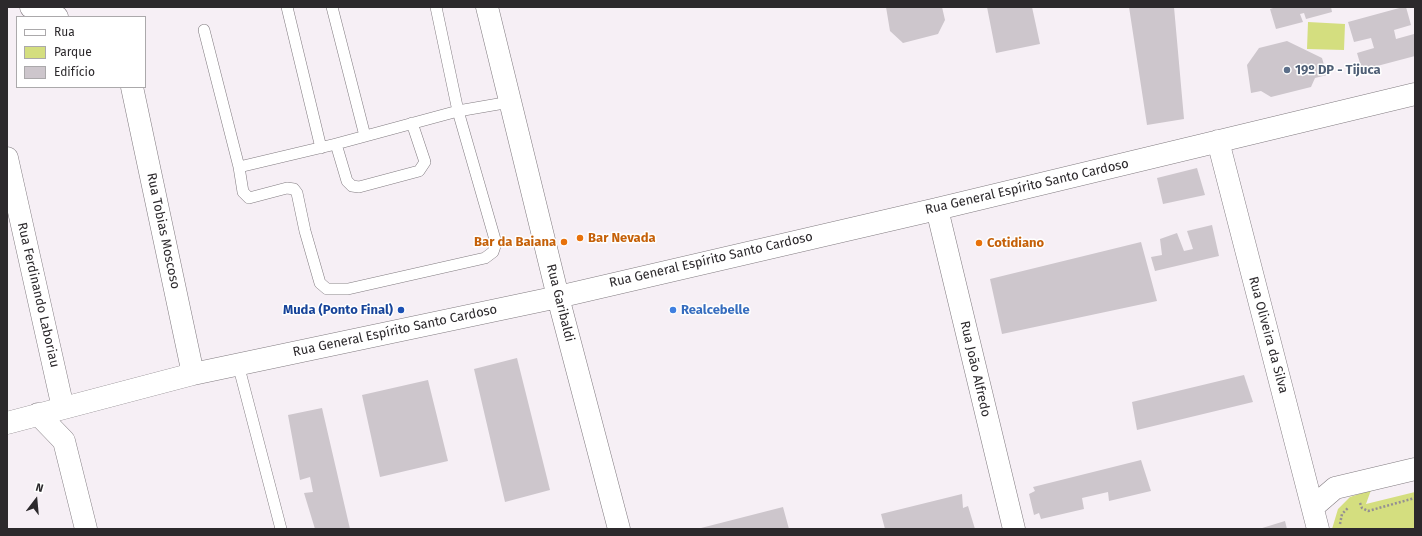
<!DOCTYPE html>
<meta charset="utf-8">
<style>
body{margin:0}
#map{position:relative;width:1422px;height:536px;overflow:hidden;background:#f6eff5;font-family:"Fira Sans",sans-serif}
canvas{display:block}
.frame{position:absolute;inset:0;border:8px solid #2c292c;pointer-events:none}
.legend{position:absolute;left:16px;top:16px;width:130px;height:72px;box-sizing:border-box;background:#fff;border:1px solid #aba9ab;margin:0;padding:5px 7px;list-style:none;font-size:12px;color:#2c292c}
.legend li{display:flex;align-items:center;gap:8px;height:20px}
.legend b{width:20px;border:1px solid #aba9ab}
.north{position:absolute;left:16px;top:480px;width:40px;height:40px;-webkit-text-stroke:3px #fff;paint-order:stroke;rotate:16deg;font-size:11px;font-weight:700;line-height:16px;text-align:center;color:#2c292c}
.north::after{content:'';display:block;margin:auto;width:14px;height:18px;background:#2c292c;clip-path:polygon(50% 0,100% 100%,50% 72%,0 100%)}
</style>
<div id="map">
<canvas width="1422" height="536"></canvas>
<div class="frame"></div>
<ul class="legend">
<li><b style="height:5px;background:#fff"></b>Rua</li>
<li><b style="height:11px;background:#d4de7f"></b>Parque</li>
<li><b style="height:11px;background:#cdc6cc"></b>Edifício</li>
</ul>
<div class="north">N</div>
</div>
<script>
const g = document.querySelector('canvas').getContext('2d');
g.lineJoin = 'round';
function paint(path, color) {
  g.fillStyle = color;
  g.fill(path, 'evenodd');
}
function shape(rows) {
  const path = new Path2D();
  for (const r of rows) {
    path.moveTo(r[0], r[1]);
    for (let i = 2; i < r.length; i += 2) path.lineTo(r[i], r[i + 1]);
  }
  return path;
}
function trace(path, color, width, dash) {
  g.strokeStyle = color;
  g.lineWidth = width;
  g.lineCap = dash ? 'butt' : 'round';
  g.setLineDash(dash || []);
  g.stroke(path);
}
function drawText(font, color, halo, rows, align = 'center') {
  g.font = font + ' "Fira Sans",sans-serif';
  g.lineWidth = 3;
  g.setLineDash([]);
  g.textBaseline = 'middle';
  g.strokeStyle = halo;
  g.fillStyle = color;
  for (const [text, x, y, turn = 0] of rows) {
    g.save();
    g.translate(x, y);
    g.rotate((+turn || 0) * Math.PI / 180);
    g.textAlign = isNaN(turn) ? turn : align;
    if (halo) g.strokeText(text, 0, 0);
    g.fillText(text, 0, 0);
    g.restore();
  }
}
paint(shape([
 [1308,22,1345,24,1344,50,1307,49],
 [1371,490,1366,504,1415,492,1415,529,1332,529,1338,509,1350,497]
]), '#d4de7f');
paint(shape([
 [886,7,942,7,945,20,938,34,903,43,890,31],
 [987,7,1032,7,1040,44,996,53],
 [1129,7,1174,7,1184,119,1147,125],
 [1276,7,1331,7,1332,12,1306,19,1304,13,1300,14,1303,22,1276,29,1270,9],
 [1403,7,1406,7,1411,25,1394,30,1396,39,1414,34,1415,56,1362,70,1357,53,1374,48,1371,38,1354,42,1348,22],
 [1287,41,1322,58,1327,75,1315,78,1311,87,1271,97,1261,91,1251,93,1247,65,1259,48],
 [1197,168,1205,195,1163,204,1157,178],
 [1212,225,1219,256,1155,271,1151,257,1162,255,1160,239,1177,233,1184,251,1193,249,1187,231],
 [1141,242,1157,301,1002,334,990,279],
 [517,358,550,490,505,502,474,369],
 [1244,375,1253,402,1137,430,1132,402],
 [428,380,448,461,380,477,362,395],
 [322,408,350,529,315,529,304,493,313,492,310,477,300,480,288,415],
 [1141,460,1151,491,1109,501,1108,492,1082,498,1084,509,1041,519,1039,513,1034,515,1029,494,1035,491,1033,487],
 [962,494,963,508,968,506,975,529,885,529,881,514],
 [783,507,789,529,701,529,701,528],
 [1285,521,1287,529,1259,529]
]), '#cdc6cc');
const service = shape([
 [287,7,321,148],
 [332,7,365,136],
 [204,30,239,167,336,144,458,111,510,102],
 [336,144,347,181,352,186,359,187,419,171,425,162,412,123],
 [239,167,243,192,249,198,287,188,294,189,297,193,305,231,320,283,327,289,348,289,485,258,493,252,496,243,458,111,436,7],
 [238,364,281,529]
]);
const minor = shape([
 [31,7,57,17],
 [487,7,558,297,619,529],
 [132,87,193,374],
 [1218,141,1318,529],
 [7,158,63,408],
 [937,209,1014,529],
 [38,414,64,441,86,529],
 [7,423,193,374,558,297,937,209,1415,94],
 [1313,507,1335,488,1415,469]
]);
trace(service, '#827c81', 12);
trace(minor, '#827c81', 23);
trace(shape([
 [1360,503,1362,508,1368,511,1415,498],
 [1340,524,1342,514,1348,508]
]), '#948f93', 2.5, [2, 2]);
trace(service, '#fff', 11);
trace(minor, '#fff', 22);
for (const [x, y, r, color] of [
 [1287,70,4,"#5c6f8a"],
 [580,238,4,"#e8710a"],
 [564,242,4,"#e8710a"],
 [979,243,4,"#e8710a"],
 [401,310,4,"#1a4fb4"],
 [673,310,4,"#3f7fe0"]
]) {
  const dot = new Path2D();
  dot.arc(x, y, r, 0, 2 * Math.PI);
  g.fillStyle = color;
  g.fill(dot);
  trace(dot, '#fff', 1.5);
}
drawText('bold 13px', '#4e5e75', '#fff', [
 ["19º DP - Tijuca",1295,70]
], 'left');
drawText('13px', '#2c292c', '#fff', [
 ["Rua General Espírito Santo Cardoso",1027,187,-13],
 ["Rua Tobias Moscoso",163,231,78],
 ["Rua General Espírito Santo Cardoso",711,260,-13],
 ["Rua Ferdinando Laboriau",38,295,77],
 ["Rua Garibaldi",560,303,76],
 ["Rua General Espírito Santo Cardoso",395,331,-12],
 ["Rua Oliveira da Silva",1268,335,75],
 ["Rua João Alfredo",975,369,77]
]);
drawText('bold 13px', '#c56008', '#fff', [
 ["Bar Nevada",588,238],
 ["Bar da Baiana",556,242,"right"],
 ["Cotidiano",987,243]
], 'left');
drawText('bold 13px', '#164399', '#fff', [
 ["Muda (Ponto Final)",393,310]
], 'right');
drawText('bold 13px', '#366cbe', '#fff', [
 ["Realcebelle",681,310]
], 'left');
</script>
